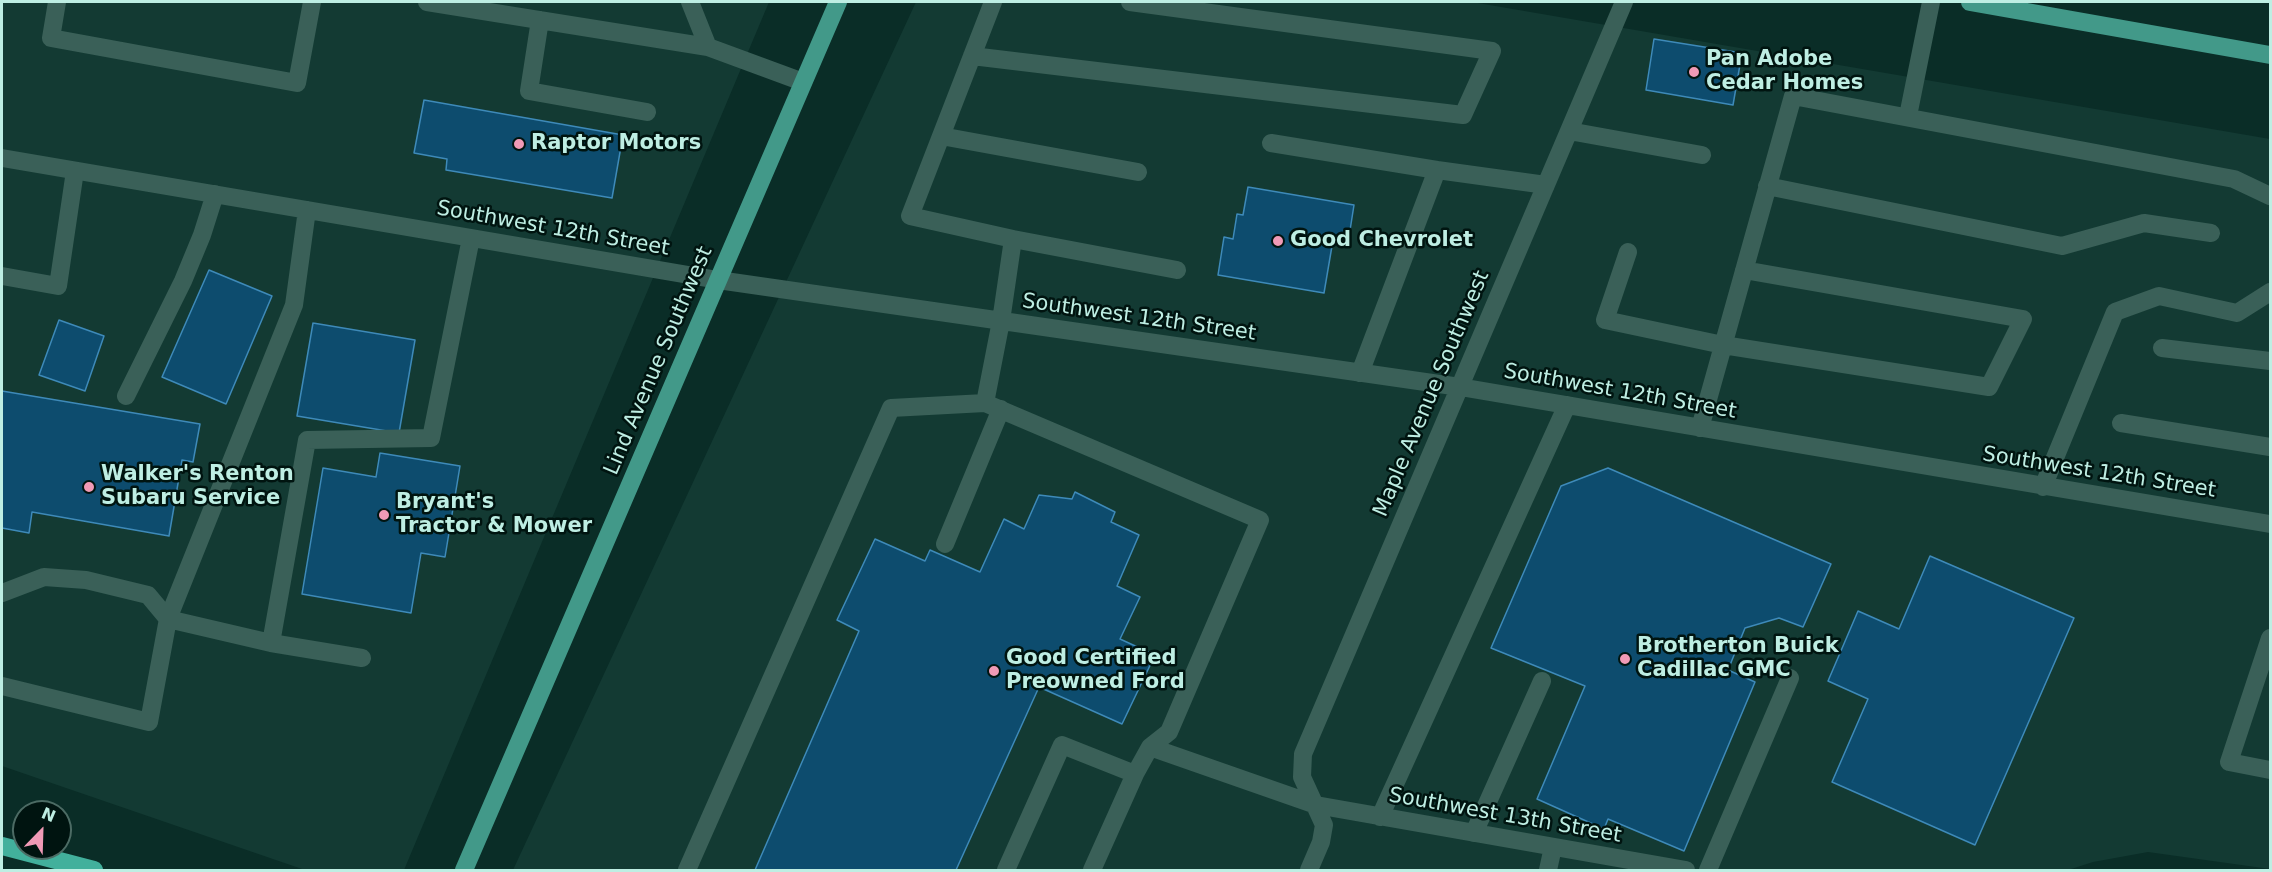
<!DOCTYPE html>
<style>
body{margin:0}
#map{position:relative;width:2272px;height:872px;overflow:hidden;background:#0a2d27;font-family:"DejaVu Sans",sans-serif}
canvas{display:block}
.frame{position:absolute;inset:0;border:3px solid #beeee3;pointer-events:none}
.north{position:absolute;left:12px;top:800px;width:60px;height:60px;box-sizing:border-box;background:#001410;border:2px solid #4c6b64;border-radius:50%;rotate:23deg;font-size:16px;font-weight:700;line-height:24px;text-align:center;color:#beeee3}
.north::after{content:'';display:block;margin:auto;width:21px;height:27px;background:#f09ab6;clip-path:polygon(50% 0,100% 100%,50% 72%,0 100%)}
</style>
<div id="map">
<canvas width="2272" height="872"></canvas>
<div class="frame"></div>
<div class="north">N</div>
</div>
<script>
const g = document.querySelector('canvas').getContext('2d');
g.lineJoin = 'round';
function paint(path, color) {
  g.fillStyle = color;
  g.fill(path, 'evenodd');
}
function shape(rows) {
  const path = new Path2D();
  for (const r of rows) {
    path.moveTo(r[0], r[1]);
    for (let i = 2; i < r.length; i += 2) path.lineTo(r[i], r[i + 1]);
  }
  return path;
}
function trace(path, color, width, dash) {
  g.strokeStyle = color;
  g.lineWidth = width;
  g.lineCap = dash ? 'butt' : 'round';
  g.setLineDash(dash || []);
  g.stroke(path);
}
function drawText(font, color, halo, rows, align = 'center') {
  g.font = font + ' "DejaVu Sans",sans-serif';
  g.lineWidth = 5;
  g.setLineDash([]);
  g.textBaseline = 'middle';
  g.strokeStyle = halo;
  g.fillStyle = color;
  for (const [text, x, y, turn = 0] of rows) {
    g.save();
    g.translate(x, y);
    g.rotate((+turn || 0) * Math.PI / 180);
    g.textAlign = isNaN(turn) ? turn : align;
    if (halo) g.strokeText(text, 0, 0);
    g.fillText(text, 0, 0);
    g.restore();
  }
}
paint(shape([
 [2,2,769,2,404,870,305,870,2,766],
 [916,2,1472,2,2270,139,2270,869,2148,852,2093,862,2068,870,513,870]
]), '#133a33');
const building = shape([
 [1654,39,1742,53,1733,105,1646,90,1654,39],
 [424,100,623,135,612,198,446,170,447,159,414,153,424,100],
 [1248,187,1354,205,1348,243,1333,240,1324,293,1218,275,1224,237,1233,239,1237,214,1243,215,1248,187],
 [209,270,272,296,226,404,162,377,209,270],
 [59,320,104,336,85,391,39,375,59,320],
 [313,323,415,340,399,433,297,416,313,323],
 [2,391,200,424,193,462,182,460,169,536,32,512,29,533,2,528,2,391],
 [380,453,460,466,445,557,421,553,411,613,302,594,323,468,376,477,380,453],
 [1608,468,1831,564,1803,627,1779,618,1745,628,1728,670,1755,682,1684,851,1608,819,1604,829,1537,799,1585,686,1491,648,1561,486,1608,468],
 [1075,492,1115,512,1111,522,1139,535,1117,586,1140,597,1120,639,1155,655,1122,724,1039,687,956,870,755,870,859,631,837,620,875,539,925,561,930,550,980,572,1004,519,1024,529,1039,495,1072,499,1075,492],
 [1930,556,2074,618,1975,845,1832,782,1868,699,1828,681,1858,611,1899,629,1930,556]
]);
paint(building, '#0d4c6e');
trace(building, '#3e8ab9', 1.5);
trace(shape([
 [57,2,51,38,297,83,312,2],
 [427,2,708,47],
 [690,2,708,47,803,82],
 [540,20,529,91,647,112],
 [972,56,1463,115,1492,51,1130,2],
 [1908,116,1931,2],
 [1569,131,1702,155],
 [941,136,1138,172],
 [1271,143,1437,170],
 [2,158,718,280,1460,387,2270,524],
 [1767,186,2062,246,2144,223,2211,233],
 [1013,239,1177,270],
 [1628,252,1605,320,1723,345,1989,387,2023,319,1744,270],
 [2,276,58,286,75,171],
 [2162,348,2270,361],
 [1360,373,1437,170,1546,185],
 [126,396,183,281,202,235,215,194],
 [985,403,1001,321,1013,239,910,216,993,2],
 [2121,423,2270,447],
 [1700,428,1793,96,2234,179,2270,196],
 [2043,487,2115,312,2159,296,2237,313,2270,292],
 [945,544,1001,409],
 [2,593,44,577,86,580,148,595,168,619,271,643,362,658],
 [2270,638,2229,762,2270,770],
 [271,643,307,440,431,438,471,238],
 [2,686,149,722,168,619,294,305,307,210],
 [1150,747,1316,805,1686,870],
 [1380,817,1567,405],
 [1474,833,1542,681],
 [687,870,891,408,985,403,1260,520,1169,732,1150,747,1135,774,1092,870],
 [1006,870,1062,745,1135,774],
 [1309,870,1321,842,1324,825,1302,777,1303,754,1624,2],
 [1548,870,1553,847],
 [1708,870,1790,678]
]), '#3a6058', 18);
trace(shape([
 [1970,2,2270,55],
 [464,870,838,2]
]), '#429989', 18);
trace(shape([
 [2,846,94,870]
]), '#42b09c', 18);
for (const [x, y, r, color] of [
 [1694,72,6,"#f09ab6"],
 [519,144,6,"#f09ab6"],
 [1278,241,6,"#f09ab6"],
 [89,487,6,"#f09ab6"],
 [384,515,6,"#f09ab6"],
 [1625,659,6,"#f09ab6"],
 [994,671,6,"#f09ab6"]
]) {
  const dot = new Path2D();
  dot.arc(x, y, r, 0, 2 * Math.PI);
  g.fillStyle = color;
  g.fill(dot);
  trace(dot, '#001410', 2);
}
drawText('bold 21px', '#beeee3', '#001410', [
 ["Pan Adobe",1706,60],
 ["Cedar Homes",1706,84],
 ["Raptor Motors",531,144],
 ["Good Chevrolet",1290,241],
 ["Walker's Renton",101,475],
 ["Subaru Service",101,499],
 ["Bryant's",396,503],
 ["Tractor & Mower",396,527],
 ["Brotherton Buick",1637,647],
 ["Cadillac GMC",1637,671],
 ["Good Certified",1006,659],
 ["Preowned Ford",1006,683]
], 'left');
drawText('21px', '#beeee3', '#001410', [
 ["Southwest 12th Street",553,229,10],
 ["Southwest 12th Street",1139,318,8],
 ["Lind Avenue Southwest",659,361,-67],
 ["Southwest 12th Street",1620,392,10],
 ["Maple Avenue Southwest",1432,394,-67],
 ["Southwest 12th Street",2099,473,9],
 ["Southwest 13th Street",1505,816,10]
]);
</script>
